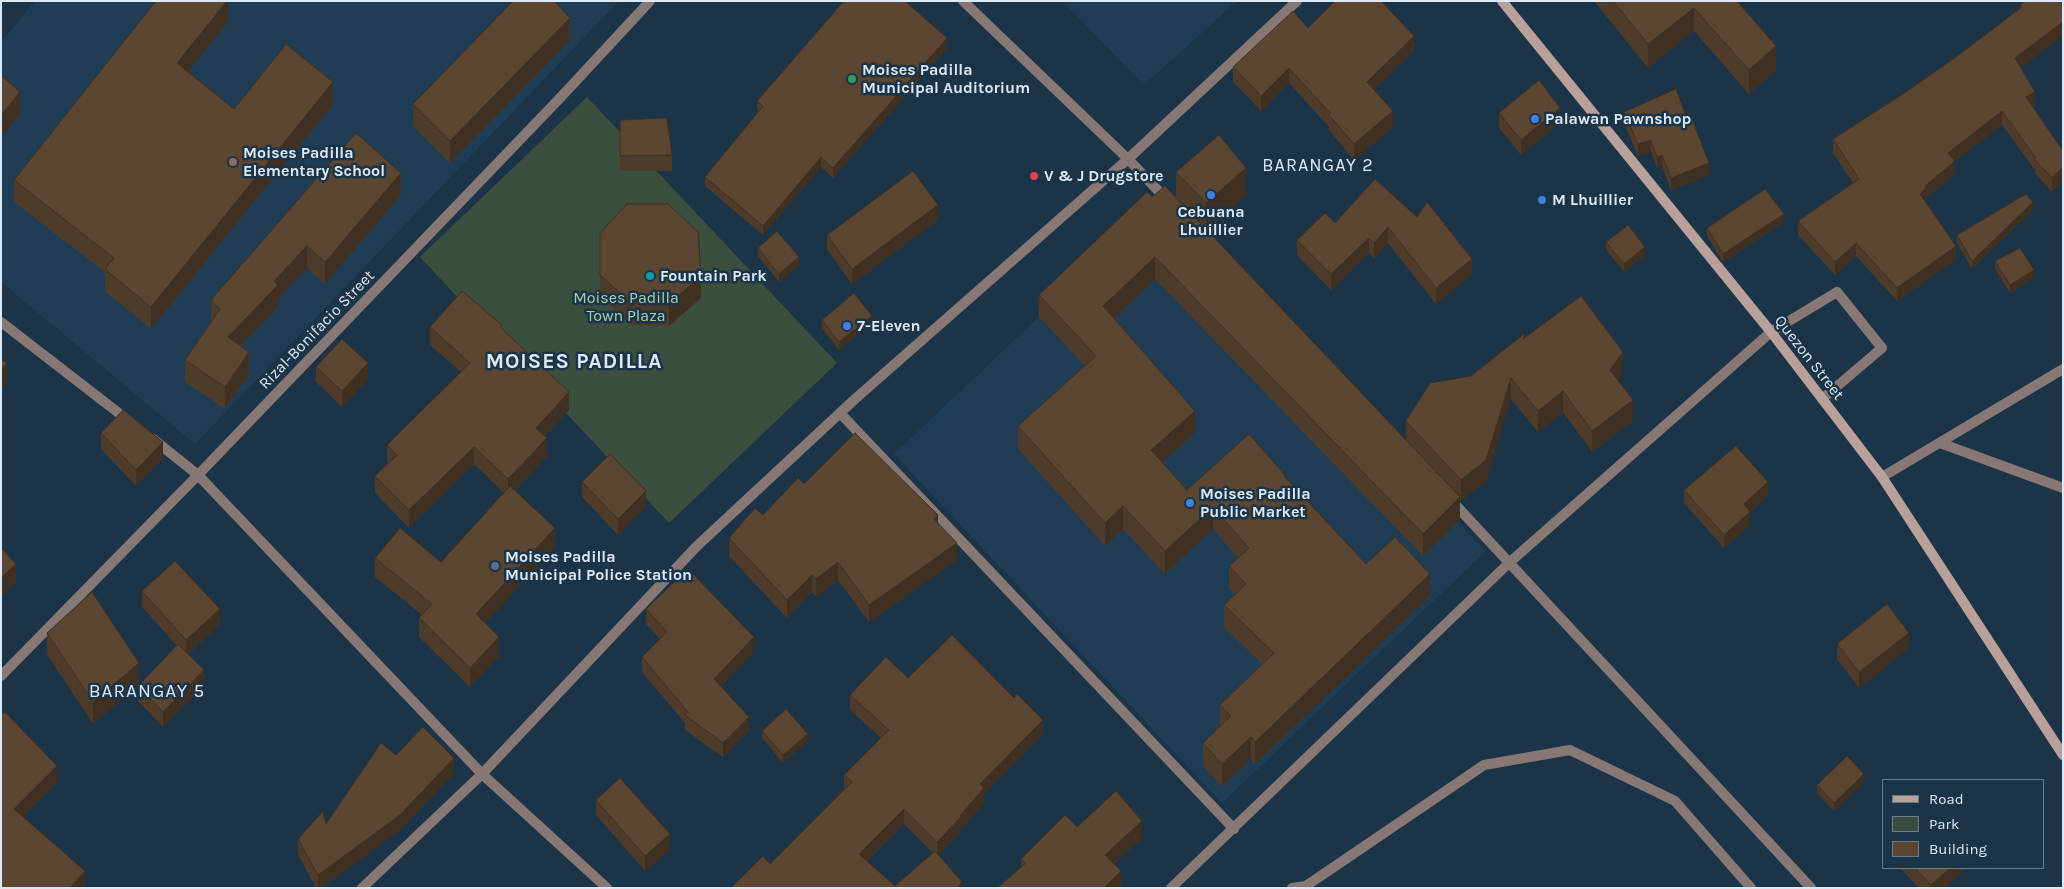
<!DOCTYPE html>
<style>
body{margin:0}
#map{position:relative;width:2064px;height:889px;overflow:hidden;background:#1c3447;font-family:Karla,sans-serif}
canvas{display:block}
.frame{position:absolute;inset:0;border:2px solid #dceaf6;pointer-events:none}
.legend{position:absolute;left:1882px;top:779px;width:162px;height:90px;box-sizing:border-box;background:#1c3447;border:1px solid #697d8d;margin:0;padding:6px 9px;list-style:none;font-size:15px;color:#dceaf6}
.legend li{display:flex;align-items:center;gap:10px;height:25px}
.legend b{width:25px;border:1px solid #697d8d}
</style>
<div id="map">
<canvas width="2064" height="889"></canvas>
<div class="frame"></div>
<ul class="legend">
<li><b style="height:6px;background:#b9a09b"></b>Road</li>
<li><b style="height:14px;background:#3b4f3f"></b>Park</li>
<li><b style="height:14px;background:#5c4531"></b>Building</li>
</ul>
</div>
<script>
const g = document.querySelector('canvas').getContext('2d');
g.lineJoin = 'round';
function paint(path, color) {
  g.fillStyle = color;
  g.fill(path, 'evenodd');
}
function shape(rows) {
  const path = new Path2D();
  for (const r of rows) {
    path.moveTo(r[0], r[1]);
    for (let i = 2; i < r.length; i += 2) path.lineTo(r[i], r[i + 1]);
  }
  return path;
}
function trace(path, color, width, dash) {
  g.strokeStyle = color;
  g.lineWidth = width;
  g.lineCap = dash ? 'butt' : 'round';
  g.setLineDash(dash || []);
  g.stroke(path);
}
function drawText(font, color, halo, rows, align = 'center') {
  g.font = font + ' Karla,sans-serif';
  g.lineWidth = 5;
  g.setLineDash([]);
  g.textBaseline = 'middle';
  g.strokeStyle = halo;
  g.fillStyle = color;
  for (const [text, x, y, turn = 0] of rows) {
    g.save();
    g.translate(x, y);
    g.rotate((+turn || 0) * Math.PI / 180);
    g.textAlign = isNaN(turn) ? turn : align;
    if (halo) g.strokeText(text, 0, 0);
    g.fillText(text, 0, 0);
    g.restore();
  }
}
paint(shape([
 [35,1,619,1,195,444,1,282,1,42],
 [1062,1,1237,1,1144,85],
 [1160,202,1486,551,1222,803,894,454]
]), '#1f3d55');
paint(shape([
 [587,97,837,363,669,523,420,257]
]), '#3b4f3f');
trace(shape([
 [1771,332,1837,292,1882,348,1822,399],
 [1940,443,2063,488],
 [1882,477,2063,369],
 [1292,888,1306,886,1484,765,1570,750,1675,801,1751,888]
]), '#887875', 10);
trace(shape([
 [963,1,1128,159,1168,201],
 [1,322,129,421],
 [840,413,1234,829],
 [153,439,198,475,482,774,607,888],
 [1451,500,1811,888],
 [362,888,482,774,697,546,855,399,1128,159,1297,1],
 [1171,888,1510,562,1771,332]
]), '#887875', 10);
trace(shape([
 [1,676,198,475,561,97,650,1]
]), '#887875', 10);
trace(shape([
 [1502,1,1771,332,1882,477,2063,755]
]), '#b9a09b', 10);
paint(shape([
 [228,1,228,22,188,71,234,109,333,104,151,329,105,291,105,272,14,202,14,180],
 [1594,1,1737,1,1776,70,1749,94,1694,31,1648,68],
 [2025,1,2021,68,2035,106,2033,107,2063,151,2052,192,2035,173,2035,170,2002,125,1955,161,1955,175,1926,198,1926,202,1925,203,1956,260,1897,301,1856,256,1835,275,1798,235,1798,221,1853,183,1833,153,1833,139,1900,96,1956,57,2020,8,2020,5],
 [1308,28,1414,51,1374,90,1393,127,1354,160,1329,130,1329,127,1289,83,1261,111,1233,82,1233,67],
 [570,40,450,163,413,126,413,104],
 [947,48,833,178,821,167,763,235,705,186,705,177,759,112,757,110,757,101],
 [1624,112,1688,121,1709,175,1671,190,1662,166,1657,168,1651,152,1638,156,1624,123],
 [1499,113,1560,123,1521,155,1499,128],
 [620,120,672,155,672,171,620,171],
 [356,133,401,195,325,284,307,268,278,299,278,307,240,346,249,374,225,409,185,382,185,360,211,322,211,300],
 [1176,172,1246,196,1207,230,1406,440,1406,421,1525,338,1623,373,1618,380,1633,421,1592,452,1563,412,1538,432,1511,399,1486,481,1461,501,1460,500,1460,520,1423,556,1155,279,1114,319,1195,433,1162,462,1187,490,1285,477,1366,564,1430,596,1255,764,1251,759,1222,786,1203,766,1203,743,1220,726,1220,705,1262,664,1224,627,1224,605,1235,595,1229,589,1229,566,1238,558,1213,529,1165,574,1123,529,1105,546,1018,449,1018,426,1085,366,1039,317,1039,295,1152,197,1176,197],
 [1375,179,1472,274,1436,304,1388,243,1374,258,1369,253,1331,290,1297,255,1297,240,1335,223],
 [2033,210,1972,269,1957,243,1957,235],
 [938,220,852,284,827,250,827,235],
 [1784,222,1723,262,1707,236,1707,228],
 [600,233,701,298,669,326,631,325,600,297],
 [1606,242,1645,255,1624,272,1606,250],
 [758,248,799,265,779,282,758,256],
 [1995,261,2034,278,2010,293,1995,269],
 [822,320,872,324,839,350,822,328],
 [430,327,502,329,569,410,545,436,547,456,515,490,555,547,485,623,499,656,470,687,419,637,419,618,422,615,375,577,375,558,441,562,504,493,474,464,409,528,375,493,375,476,388,463,387,462,387,445,461,372,430,345],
 [316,367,368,379,342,407,316,382],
 [101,433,163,458,136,486,101,449],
 [582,482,646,506,618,535,582,497],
 [804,484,938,522,957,560,869,622,838,580,816,597,812,592,787,618,729,556,729,538,763,515],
 [1684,490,1768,495,1750,512,1750,525,1724,548,1684,503],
 [142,591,220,624,188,654,204,686,163,727,138,701,138,686,177,646,142,607],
 [646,609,754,652,721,686,749,731,723,757,685,730,685,723,642,672,642,657,660,639,646,624],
 [47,633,139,685,93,724,47,655],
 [1837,644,1909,648,1859,688,1837,659],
 [908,678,1043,734,984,794,984,803,961,829,961,832,938,855,962,888,731,888,770,864,844,789,844,775,881,738,850,710,850,695],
 [904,824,933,853,895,886,867,861],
 [762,731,808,741,783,763,762,738],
 [396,755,454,773,400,830,321,888,316,888,298,855,298,839,326,824],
 [1864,782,1834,811,1817,793,1817,785],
 [596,800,670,849,645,871,596,815],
 [1077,827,1142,838,1114,864,1121,888,1021,867,1021,859],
 [1900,868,1966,868,1945,888,1919,888]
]), '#4f3b2a');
paint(shape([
 [227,1,228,1,228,22,177,85,177,63],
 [1694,8,1694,31,1648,68,1648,44],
 [570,18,570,40,450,163,450,141],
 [2063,22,2063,36,2015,72,2015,58],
 [1414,36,1414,51,1367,97,1367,82],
 [947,38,947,48,833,178,833,168],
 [1776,46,1776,70,1749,94,1749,70],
 [1289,68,1289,83,1261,111,1261,96],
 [333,82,333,104,151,329,151,307],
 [20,92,20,114,1,137,1,115],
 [2035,92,2035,106,2026,111,2026,97],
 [1560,108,1560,123,1521,155,1521,140],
 [1393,111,1393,127,1354,160,1354,144],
 [2002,111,2002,125,1948,167,1948,153],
 [1651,140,1651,152,1638,156,1638,144],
 [1662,155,1662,166,1657,168,1657,157],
 [821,157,821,167,763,235,763,226],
 [1955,161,1955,175,1926,198,1926,202,1920,208,1920,194,1925,186],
 [1709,163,1709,175,1671,190,1671,178],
 [2063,167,2063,181,2052,192,2052,178],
 [1246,168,1246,196,1206,231,1206,203],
 [401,173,401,195,325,284,325,262],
 [2033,202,2033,210,1972,269,1972,261],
 [938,205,938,220,852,284,852,269],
 [1784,214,1784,222,1723,262,1723,254],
 [1388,227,1388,243,1374,258,1374,243],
 [1369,238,1369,253,1331,290,1331,274],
 [1856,243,1856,256,1835,275,1835,262],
 [307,246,307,268,278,299,278,307,228,359,228,337,274,281],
 [1956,246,1956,260,1897,301,1897,288],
 [1645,247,1645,255,1624,272,1624,264],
 [799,257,799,265,779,282,779,274],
 [1155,257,1155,279,1103,329,1103,306],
 [1472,259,1472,274,1436,304,1436,288],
 [2034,270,2034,278,2010,293,2010,285],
 [701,276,701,298,669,326,669,304],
 [872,316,872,324,839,350,839,342],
 [249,352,249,374,225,409,225,387],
 [1623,352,1623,373,1610,391,1610,370],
 [7,363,7,382,1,389,1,370],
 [368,363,368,379,342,407,342,391],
 [1511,378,1511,399,1486,481,1461,501,1461,480],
 [1563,391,1563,412,1538,432,1538,411],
 [569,392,569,410,536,446,536,428],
 [1633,400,1633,421,1592,452,1592,431],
 [1195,411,1195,433,1151,473,1151,450],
 [547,438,547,456,508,497,508,479],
 [163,442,163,458,136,486,136,470],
 [474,447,474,464,409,528,409,510],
 [1768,482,1768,495,1744,517,1744,504],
 [646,491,646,506,618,535,618,519],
 [1460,497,1460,520,1423,556,1423,534],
 [1123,506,1123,529,1105,546,1105,523],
 [1213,507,1213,529,1165,574,1165,551],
 [1750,512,1750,525,1724,548,1724,535],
 [938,515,938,533,934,519],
 [555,528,555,547,476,633,476,614],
 [957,543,957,560,869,622,869,605],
 [838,562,838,580,816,597,816,579],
 [16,564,16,582,1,597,1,578],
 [1430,574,1430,596,1255,764,1255,742],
 [812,575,812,592,787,618,787,600],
 [220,609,220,624,186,655,186,640],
 [1909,633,1909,648,1859,688,1859,672],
 [499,637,499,656,470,687,470,668],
 [754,637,754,652,714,694,714,679],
 [139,663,139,685,93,724,93,702],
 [204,670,204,686,163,727,163,712],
 [749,717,749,731,723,757,723,743],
 [1043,720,1043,734,984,794,984,803,961,829,961,832,937,857,937,842,960,816,980,784],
 [808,734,808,741,783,763,783,755],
 [1251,737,1251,759,1222,786,1222,764],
 [454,758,454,773,400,830,321,888,318,888,318,875],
 [57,766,57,783,14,826,14,809],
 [1864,774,1864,782,1834,811,1834,803],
 [904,809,904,824,859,868,859,854],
 [1142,821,1142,838,1105,872,1105,855],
 [670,834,670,849,645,871,645,856],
 [1950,868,1966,868,1945,888,1931,888,1931,885],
 [85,871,85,888,70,888],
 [1121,871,1121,888,1104,888],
 [962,882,962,888,957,888]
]), '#403022');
const building = shape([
 [156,1,227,1,177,63,234,109,286,44,333,82,151,307,105,269,114,258,14,180,156,1],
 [513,1,554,1,570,18,450,141,413,104,513,1],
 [844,1,905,1,947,38,833,168,821,157,763,226,705,177,763,106,757,101,844,1],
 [1335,1,1381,1,1414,36,1367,82,1393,111,1354,144,1329,115,1330,113,1289,68,1261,96,1233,67,1293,11,1308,28,1335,1],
 [1613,1,1737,1,1776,46,1749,70,1694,8,1648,44,1613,1],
 [2025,1,2063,1,2063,22,2015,58,2035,92,2026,97,2063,151,2063,167,2052,178,2035,160,2036,158,2002,111,1948,153,1955,161,1925,186,1926,188,1920,194,1956,246,1897,288,1856,243,1835,262,1798,221,1859,179,1833,139,1900,96,1956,57,2022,7,2020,5,2025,1],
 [1,75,20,92,1,115,1,75],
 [1539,80,1560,108,1521,140,1499,113,1539,80],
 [1676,89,1688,121,1692,119,1709,163,1671,178,1662,155,1657,157,1651,140,1638,144,1624,112,1676,89],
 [667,118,672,155,620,156,620,120,667,118],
 [356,133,401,173,325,262,307,246,274,281,278,285,228,337,249,352,225,387,185,360,220,309,211,300,356,133],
 [1219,135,1246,168,1206,203,1176,172,1219,135],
 [913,171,938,205,852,269,827,235,913,171],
 [1375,179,1417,217,1427,202,1472,259,1436,288,1388,227,1374,243,1369,238,1331,274,1297,240,1325,213,1335,223,1375,179],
 [1165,186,1460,497,1423,534,1155,257,1103,306,1195,411,1151,450,1187,490,1249,434,1285,475,1284,476,1366,564,1395,537,1430,574,1255,742,1251,737,1222,764,1203,743,1231,716,1220,705,1274,653,1224,605,1246,584,1229,566,1249,548,1213,507,1165,551,1123,506,1105,523,1018,426,1096,356,1039,295,1147,192,1152,197,1165,186],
 [1765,189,1784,214,1723,254,1707,228,1765,189],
 [2026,194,2033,202,1972,261,1957,235,2026,194],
 [627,204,668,204,698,232,701,276,669,304,631,303,600,275,600,233,627,204],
 [1628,225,1645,247,1624,264,1606,242,1628,225],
 [777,231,799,257,779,274,758,248,777,231],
 [2020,248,2034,270,2010,285,1995,261,2020,248],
 [462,291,502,325,500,327,569,392,536,428,547,438,508,479,474,447,409,510,375,476,397,455,387,445,470,363,430,327,462,291],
 [854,293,872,316,839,342,822,320,854,293],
 [1581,296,1623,352,1610,370,1633,400,1592,431,1563,391,1538,411,1511,378,1486,460,1461,480,1406,421,1430,383,1471,376,1525,333,1523,339,1581,296],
 [342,339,368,363,342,391,316,367,342,339],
 [1,359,7,363,1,370,1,359],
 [123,410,163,442,136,470,101,433,123,410],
 [855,433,938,515,934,519,957,543,869,605,838,562,816,579,812,575,787,600,729,538,755,508,763,515,798,478,804,484,855,433],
 [1736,446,1768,482,1744,504,1750,512,1724,535,1684,490,1736,446],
 [610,454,646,491,618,519,582,482,610,454],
 [510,486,555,528,476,614,499,637,470,668,419,618,432,604,375,558,400,528,441,562,510,486],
 [1,548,16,564,1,578,1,548],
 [175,561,220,609,186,640,142,591,175,561],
 [688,569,754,637,714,679,749,717,723,743,685,715,688,712,642,657,667,632,646,609,688,569],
 [92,592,139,663,93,702,47,633,92,592],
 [1887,604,1909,633,1859,672,1837,644,1887,604],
 [952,635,1014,698,1017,694,1043,720,980,784,984,788,960,816,961,817,937,842,904,809,859,854,895,886,935,851,962,882,957,888,731,888,763,856,770,864,852,782,844,775,889,730,850,695,886,657,908,678,952,635],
 [178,644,204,670,163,712,138,686,178,644],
 [786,709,808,734,783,755,762,731,786,709],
 [5,712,57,766,14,809,85,871,70,888,1,888,1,715,5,712],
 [423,727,454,758,400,815,318,875,298,839,323,811,326,824,381,743,396,755,423,727],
 [1847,756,1864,774,1834,803,1817,785,1847,756],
 [620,778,670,834,645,856,596,800,620,778],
 [1116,791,1142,821,1105,855,1121,871,1104,888,997,888,1026,863,1021,859,1065,815,1077,827,1116,791],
 [1915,868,1950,868,1931,885,1915,868]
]);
paint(building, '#5c4531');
trace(building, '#403022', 1);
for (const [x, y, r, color] of [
 [852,79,5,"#2e9e5b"],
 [1535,119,5,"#3f7fe0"],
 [233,162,5,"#8d6e63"],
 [1034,176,5,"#e0444e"],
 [1211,195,5,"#3f7fe0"],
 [1542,200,5,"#3f7fe0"],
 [650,276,5,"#0f9aa8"],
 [847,326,5,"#3f7fe0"],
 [1190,503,5,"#3f7fe0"],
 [495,566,5,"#5c6f8a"]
]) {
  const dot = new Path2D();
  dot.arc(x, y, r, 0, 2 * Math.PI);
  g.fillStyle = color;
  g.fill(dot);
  trace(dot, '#1c3447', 2);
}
drawText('bold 16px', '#dceaf6', '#1c3447', [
 ["Moises Padilla",862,70],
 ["Municipal Auditorium",862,88],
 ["Palawan Pawnshop",1545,119],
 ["Moises Padilla",243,153],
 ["Elementary School",243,171],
 ["V & J Drugstore",1044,176],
 ["M Lhuillier",1552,200],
 ["Cebuana",1211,212,"center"],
 ["Lhuillier",1211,230,"center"],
 ["Fountain Park",660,276],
 ["7-Eleven",857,326],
 ["Moises Padilla",1200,494],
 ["Public Market",1200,512],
 ["Moises Padilla",505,557],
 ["Municipal Police Station",505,575]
], 'left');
drawText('16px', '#a3d3ac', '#1c3447', [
 ["Moises Padilla",626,298],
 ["Town Plaza",626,316]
]);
drawText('16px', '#dceaf6', '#1c3447', [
 ["Rizal-Bonifacio Street",317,330,-46],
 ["Quezon Street",1809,358,52]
]);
g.letterSpacing = '1px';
drawText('18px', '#dceaf6', '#1c3447', [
 ["BARANGAY 2",1318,166]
]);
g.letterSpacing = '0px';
g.letterSpacing = '1px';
drawText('19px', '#dceaf6', '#1c3447', [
 ["BARANGAY 5",147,692]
]);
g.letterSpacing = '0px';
g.letterSpacing = '1px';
drawText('bold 21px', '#dceaf6', '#1c3447', [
 ["MOISES PADILLA",574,362]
]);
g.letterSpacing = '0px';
</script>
